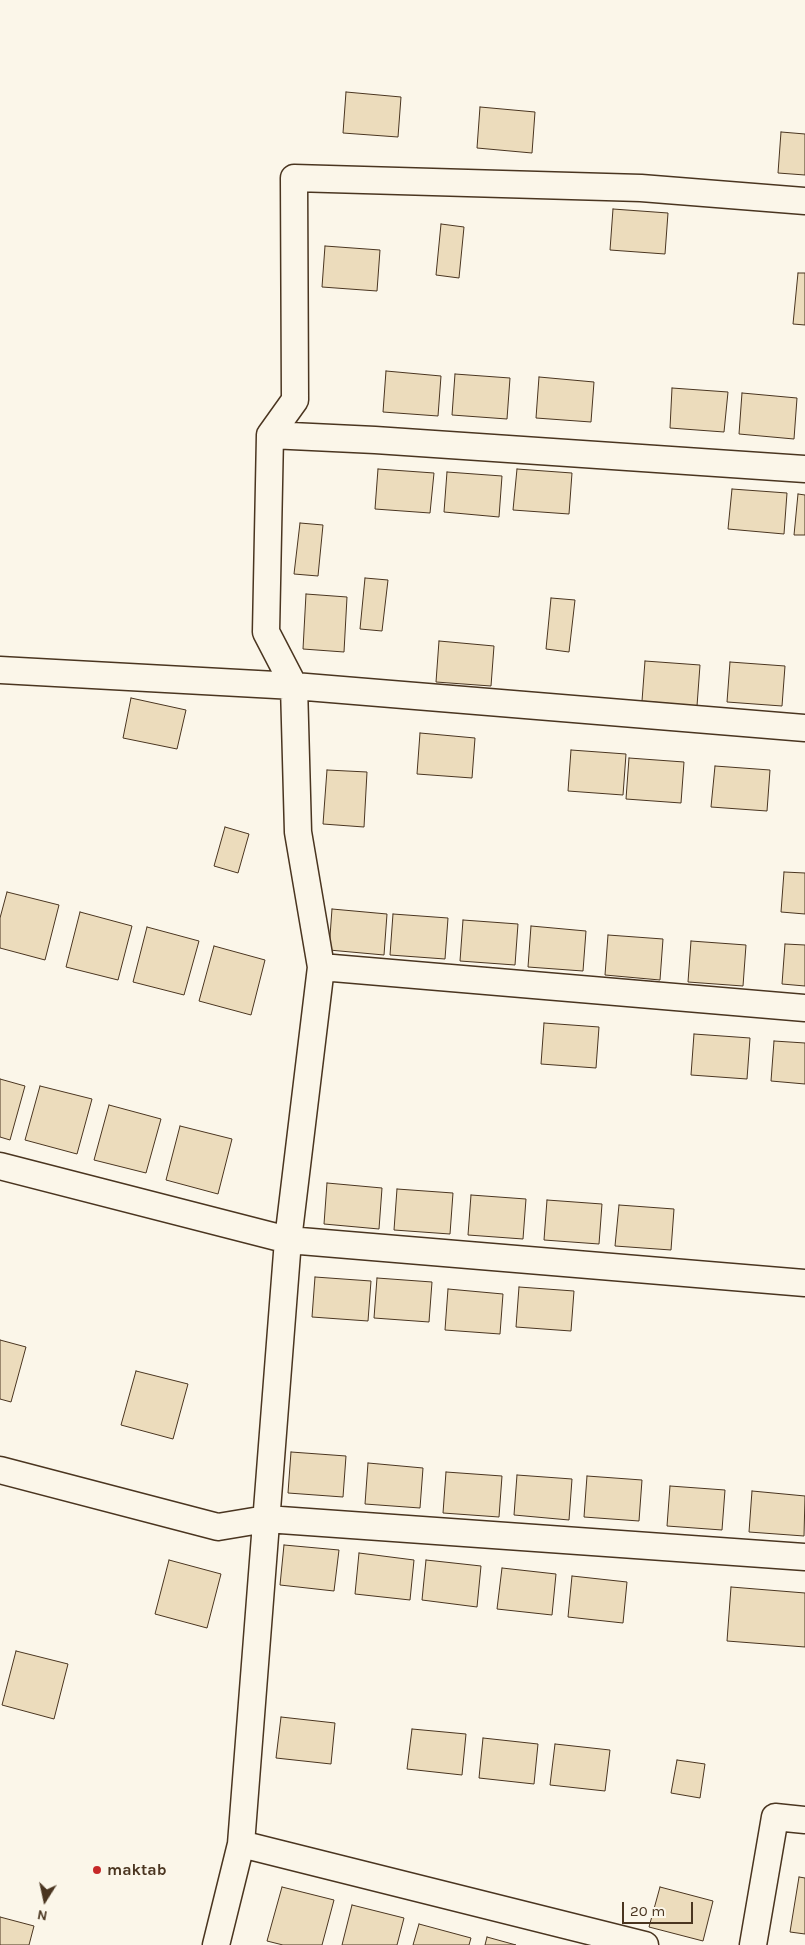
<!DOCTYPE html>
<style>
body{margin:0}
#map{position:relative;width:805px;height:1945px;overflow:hidden;background:#fbf6e9;font-family:Karla,sans-serif}
canvas{display:block}
.north{position:absolute;left:20px;top:1875px;width:50px;height:50px;-webkit-text-stroke:4px #fbf6e9;paint-order:stroke;rotate:190deg;font-size:14px;font-weight:700;line-height:20px;text-align:center;color:#4a3520}
.north::after{content:'';display:block;margin:auto;width:18px;height:22px;background:#4a3520;clip-path:polygon(50% 0,100% 100%,50% 72%,0 100%)}
.scale{position:absolute;left:622px;top:1902px;width:71px;height:22px;box-sizing:border-box;border:2px solid #4a3520;border-top:0;padding-left:6px;font-size:15px;line-height:18px;white-space:nowrap;color:#4a3520;-webkit-text-stroke:4px #fbf6e9;paint-order:stroke}
</style>
<div id="map">
<canvas width="805" height="1945"></canvas>
<div class="north">N</div>
<div class="scale">20 m</div>
</div>
<script>
const g = document.querySelector('canvas').getContext('2d');
g.lineJoin = 'round';
function paint(path, color) {
  g.fillStyle = color;
  g.fill(path, 'evenodd');
}
function shape(rows) {
  const path = new Path2D();
  for (const r of rows) {
    path.moveTo(r[0], r[1]);
    for (let i = 2; i < r.length; i += 2) path.lineTo(r[i], r[i + 1]);
  }
  return path;
}
function trace(path, color, width, dash) {
  g.strokeStyle = color;
  g.lineWidth = width;
  g.lineCap = dash ? 'butt' : 'round';
  g.setLineDash(dash || []);
  g.stroke(path);
}
function drawText(font, color, halo, rows, align = 'center') {
  g.font = font + ' Karla,sans-serif';
  g.lineWidth = 4;
  g.setLineDash([]);
  g.textBaseline = 'middle';
  g.strokeStyle = halo;
  g.fillStyle = color;
  for (const [text, x, y, turn = 0] of rows) {
    g.save();
    g.translate(x, y);
    g.rotate((+turn || 0) * Math.PI / 180);
    g.textAlign = isNaN(turn) ? turn : align;
    if (halo) g.strokeText(text, 0, 0);
    g.fillText(text, 0, 0);
    g.restore();
  }
}
const building = shape([
 [346,92,401,97,398,137,343,133,346,92],
 [480,107,535,112,532,153,477,148,480,107],
 [781,132,805,134,805,175,778,173,781,132],
 [613,209,668,213,665,254,610,250,613,209],
 [441,224,464,227,459,278,436,275,441,224],
 [325,246,380,250,377,291,322,287,325,246],
 [798,273,805,273,805,325,793,324,798,273],
 [386,371,441,376,438,416,383,412,386,371],
 [455,374,510,378,507,419,452,415,455,374],
 [539,377,594,382,591,422,536,418,539,377],
 [672,388,728,392,724,432,670,428,672,388],
 [742,393,797,398,794,439,739,434,742,393],
 [378,469,434,473,430,513,375,509,378,469],
 [517,469,572,473,569,514,513,510,517,469],
 [447,472,502,476,499,517,444,512,447,472],
 [732,489,787,493,784,534,728,529,732,489],
 [798,494,805,495,805,535,794,535,798,494],
 [300,523,323,525,318,576,294,574,300,523],
 [365,578,388,580,382,631,360,629,365,578],
 [306,594,347,597,344,652,303,649,306,594],
 [551,598,575,600,569,652,546,649,551,598],
 [439,641,494,646,491,686,436,682,439,641],
 [645,661,700,665,697,706,642,701,645,661],
 [730,662,785,666,782,706,727,702,730,662],
 [131,698,186,710,177,749,123,738,131,698],
 [420,733,475,738,472,778,417,774,420,733],
 [571,750,626,754,623,795,568,791,571,750],
 [629,758,684,762,681,803,626,799,629,758],
 [715,766,770,770,767,811,711,807,715,766],
 [327,770,367,772,364,827,323,824,327,770],
 [225,827,249,834,238,873,214,866,225,827],
 [784,872,805,873,805,914,781,912,784,872],
 [7,892,59,905,45,960,0,948,0,918,7,892],
 [332,909,387,914,384,955,329,950,332,909],
 [80,912,132,926,118,980,66,967,80,912],
 [393,914,448,918,445,959,390,955,393,914],
 [463,920,518,924,515,965,460,961,463,920],
 [531,926,586,931,583,971,528,967,531,926],
 [147,927,199,941,184,995,133,982,147,927],
 [608,935,663,939,660,980,605,975,608,935],
 [691,941,746,945,743,986,688,982,691,941],
 [785,944,805,945,805,986,782,984,785,944],
 [214,946,265,960,251,1015,199,1001,214,946],
 [544,1023,599,1027,596,1068,541,1064,544,1023],
 [694,1034,750,1038,747,1079,691,1075,694,1034],
 [774,1041,805,1043,805,1084,771,1081,774,1041],
 [0,1079,25,1086,10,1140,0,1137,0,1079],
 [40,1086,92,1099,77,1154,25,1140,40,1086],
 [109,1105,161,1119,146,1173,94,1160,109,1105],
 [180,1126,232,1139,218,1194,166,1180,180,1126],
 [327,1183,382,1188,379,1229,324,1224,327,1183],
 [397,1189,453,1193,450,1234,394,1230,397,1189],
 [471,1195,526,1199,523,1239,468,1235,471,1195],
 [547,1200,602,1204,599,1244,544,1240,547,1200],
 [619,1205,674,1209,671,1250,615,1246,619,1205],
 [315,1277,371,1281,368,1321,312,1317,315,1277],
 [377,1278,432,1282,429,1322,374,1318,377,1278],
 [519,1287,574,1291,571,1331,516,1327,519,1287],
 [448,1289,503,1294,500,1334,445,1330,448,1289],
 [0,1340,26,1347,11,1402,0,1399,0,1340],
 [136,1371,188,1384,173,1439,121,1425,136,1371],
 [291,1452,346,1456,343,1497,288,1493,291,1452],
 [368,1463,423,1468,420,1508,365,1504,368,1463],
 [446,1472,502,1476,499,1517,443,1513,446,1472],
 [517,1475,572,1479,569,1520,514,1515,517,1475],
 [587,1476,642,1480,639,1521,584,1517,587,1476],
 [670,1486,725,1490,722,1530,667,1526,670,1486],
 [752,1491,805,1496,804,1536,749,1532,752,1491],
 [284,1545,339,1550,334,1591,280,1585,284,1545],
 [359,1553,414,1560,410,1600,355,1594,359,1553],
 [169,1560,221,1574,207,1628,155,1614,169,1560],
 [426,1560,481,1566,477,1607,422,1600,426,1560],
 [502,1568,556,1574,552,1615,497,1609,502,1568],
 [572,1576,627,1582,623,1623,568,1617,572,1576],
 [731,1587,805,1593,805,1647,727,1641,731,1587],
 [16,1651,68,1664,54,1719,2,1705,16,1651],
 [281,1717,335,1723,331,1764,276,1758,281,1717],
 [412,1729,466,1734,462,1775,407,1769,412,1729],
 [483,1738,538,1744,534,1784,479,1778,483,1738],
 [555,1744,610,1750,605,1791,550,1785,555,1744],
 [677,1760,705,1764,700,1798,671,1793,677,1760],
 [799,1877,805,1878,805,1934,790,1932,799,1877],
 [282,1887,334,1900,322,1945,283,1945,267,1941,282,1887],
 [660,1887,713,1901,703,1941,649,1927,660,1887],
 [352,1905,404,1918,397,1945,342,1945,352,1905],
 [0,1917,34,1926,29,1945,0,1945,0,1917],
 [419,1924,471,1938,469,1945,413,1945,419,1924],
 [487,1937,516,1945,485,1945,487,1937]
]);
paint(building, '#ecdcbc');
trace(building, '#4a3520', 1);
const minor = shape([
 [270,435,375,440,805,469],
 [0,670,294,686,805,728],
 [321,967,805,1008],
 [0,1166,288,1240,805,1283],
 [0,1470,218,1527,266,1519,805,1557],
 [241,1844,645,1945],
 [216,1945,241,1844,288,1240,321,967,298,832,294,686,266,632,270,435,295,400,294,178,641,188,805,201],
 [753,1945,775,1817,805,1820]
]);
trace(minor, '#4a3520', 29);
trace(minor, '#fbf6e9', 26);
for (const [x, y, r, color] of [
 [97,1870,5,"#c62828"]
]) {
  const dot = new Path2D();
  dot.arc(x, y, r, 0, 2 * Math.PI);
  g.fillStyle = color;
  g.fill(dot);
  trace(dot, '#fbf6e9', 2);
}
drawText('bold 16px', '#4a3520', '#fbf6e9', [
 ["maktab",107,1870]
], 'left');
</script>
